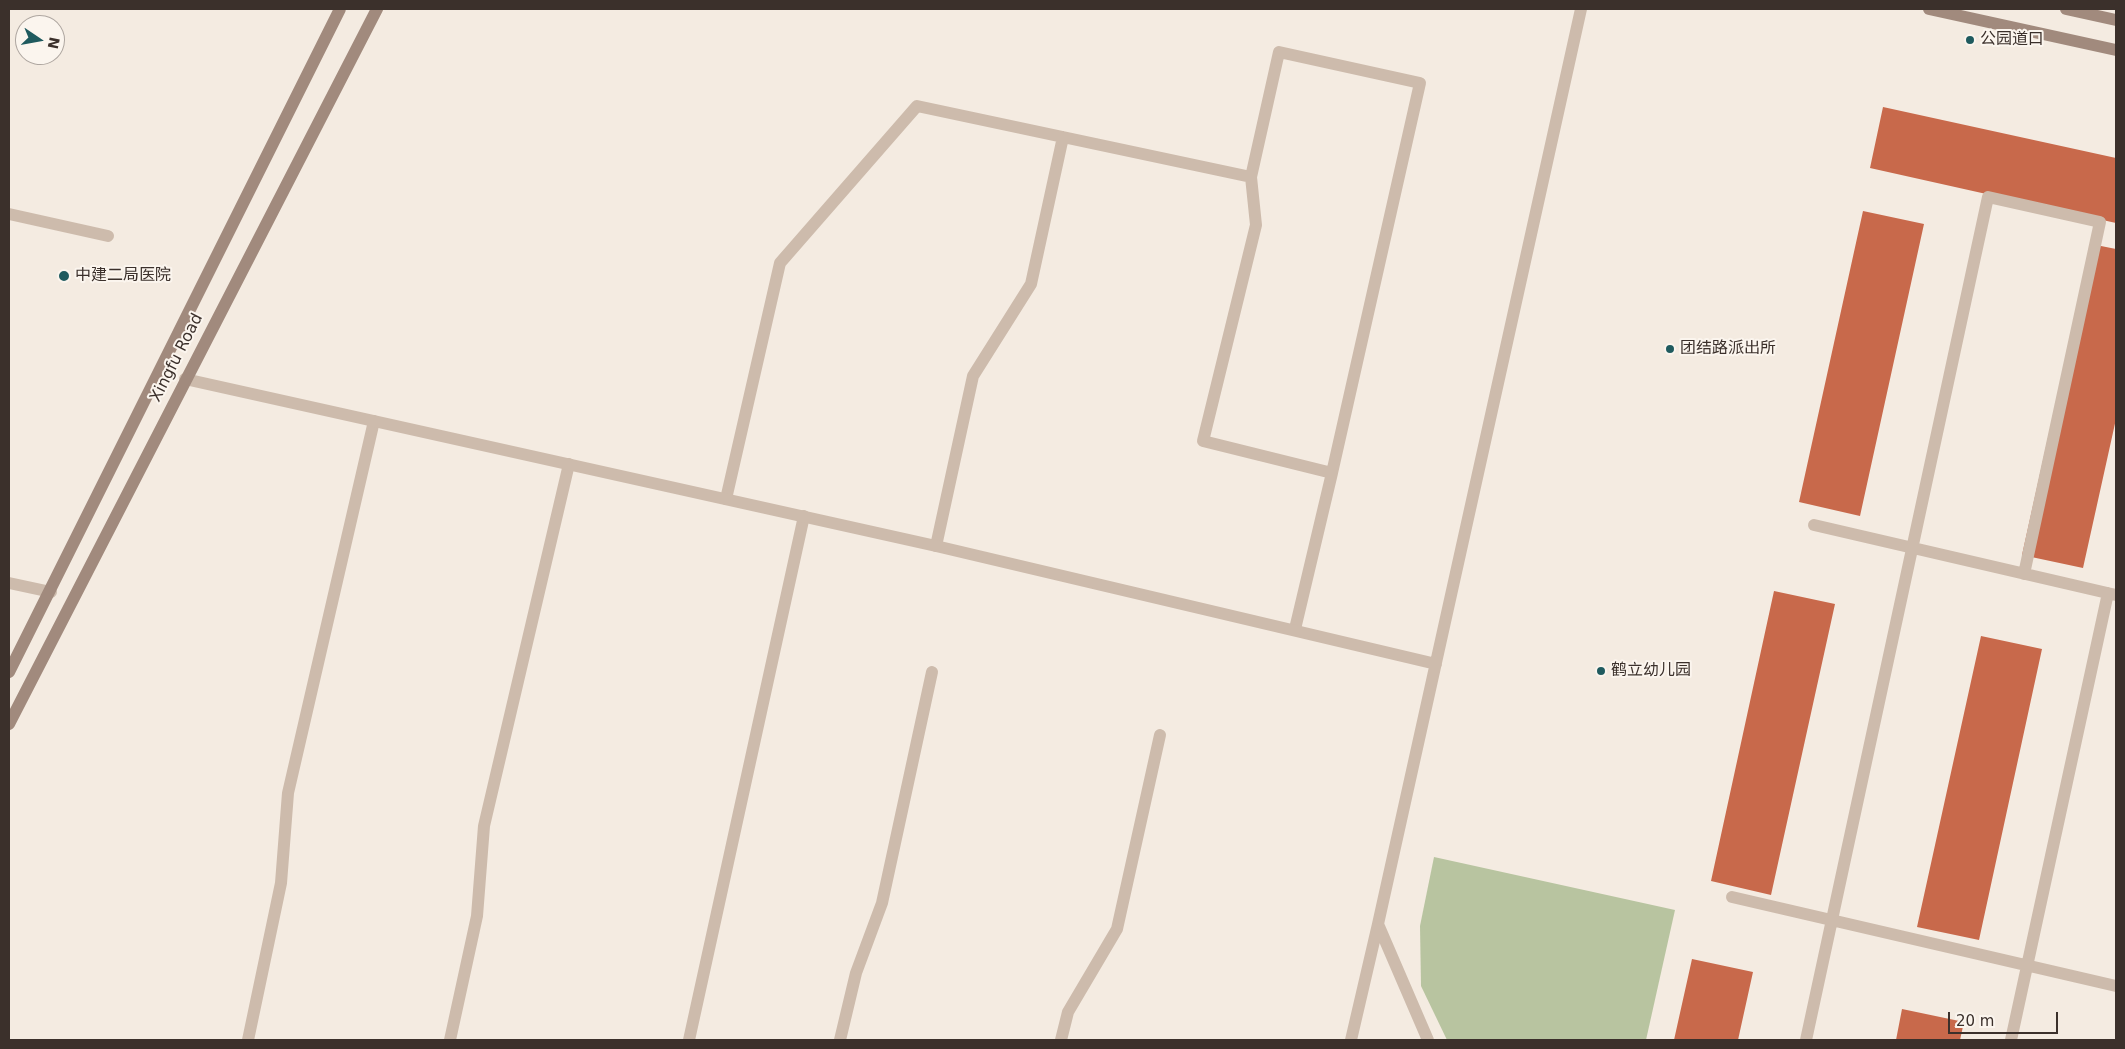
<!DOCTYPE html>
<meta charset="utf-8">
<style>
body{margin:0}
#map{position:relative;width:2125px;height:1049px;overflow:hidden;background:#f4ebe1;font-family:"DejaVu Sans",sans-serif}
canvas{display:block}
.frame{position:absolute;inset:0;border:10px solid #3b302b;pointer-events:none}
.north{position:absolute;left:15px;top:15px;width:50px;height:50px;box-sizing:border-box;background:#fbf5ee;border:1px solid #aea6a0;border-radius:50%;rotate:102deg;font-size:14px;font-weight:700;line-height:20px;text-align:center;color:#3b302b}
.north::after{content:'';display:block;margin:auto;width:18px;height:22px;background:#1f5a5e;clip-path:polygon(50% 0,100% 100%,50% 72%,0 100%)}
.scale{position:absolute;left:1948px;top:1012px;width:110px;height:22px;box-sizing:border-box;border:2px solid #3b302b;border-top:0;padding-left:6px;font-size:15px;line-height:18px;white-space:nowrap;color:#3b302b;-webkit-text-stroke:4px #fbf5ee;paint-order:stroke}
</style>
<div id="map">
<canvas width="2125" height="1049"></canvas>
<div class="frame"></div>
<div class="north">N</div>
<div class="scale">20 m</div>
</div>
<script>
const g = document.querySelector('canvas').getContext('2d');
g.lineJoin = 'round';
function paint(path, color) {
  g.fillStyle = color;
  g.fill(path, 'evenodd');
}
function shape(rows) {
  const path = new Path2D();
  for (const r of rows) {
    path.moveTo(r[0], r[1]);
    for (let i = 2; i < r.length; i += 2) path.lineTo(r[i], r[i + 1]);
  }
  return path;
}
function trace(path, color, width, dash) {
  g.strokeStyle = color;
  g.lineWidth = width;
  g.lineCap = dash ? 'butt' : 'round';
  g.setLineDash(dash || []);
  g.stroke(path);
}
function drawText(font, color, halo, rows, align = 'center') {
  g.font = font + ' "DejaVu Sans","Noto Sans SC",sans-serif';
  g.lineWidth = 4;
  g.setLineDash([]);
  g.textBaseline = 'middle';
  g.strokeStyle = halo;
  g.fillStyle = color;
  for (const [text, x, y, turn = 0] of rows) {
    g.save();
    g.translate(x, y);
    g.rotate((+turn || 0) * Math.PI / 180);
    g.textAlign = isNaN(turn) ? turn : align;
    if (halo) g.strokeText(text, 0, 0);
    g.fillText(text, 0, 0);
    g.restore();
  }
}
paint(shape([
 [1434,857,1675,910,1646,1040,1447,1040,1421,986,1420,926]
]), '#b8c4a0');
paint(shape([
 [1883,107,2116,158,2116,223,1870,168],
 [1863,211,1924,224,1860,516,1799,502],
 [2091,244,2116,249,2116,419,2083,568,2022,555],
 [1774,591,1835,604,1771,895,1711,881],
 [1981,636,2042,649,1979,940,1917,927],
 [1692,959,1753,972,1738,1040,1674,1040],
 [1902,1009,1964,1022,1960,1040,1896,1040]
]), '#c8694b');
trace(shape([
 [1251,177,1279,52,1420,83,1332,473],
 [9,214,108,236],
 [726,499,780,263,917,106,1251,177,1256,225,1203,441,1332,473,1295,629],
 [1814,525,2116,595],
 [936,546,973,376,1031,284,1063,137],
 [1732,897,2116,986],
 [248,1040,281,883,288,793,374,421],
 [450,1040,477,916,484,826,569,464],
 [689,1040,804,516],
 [840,1040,856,973,882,903,932,672],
 [1061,1040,1068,1012,1117,929,1160,735],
 [1806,1040,1988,197,2100,222,2024,574],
 [2011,1040,2108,593]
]), '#cdbbac', 12);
trace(shape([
 [185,379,936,546,1436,664],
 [9,583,51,592],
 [1351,1040,1378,924],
 [1428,1040,1378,924,1581,9]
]), '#cdbbac', 12);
trace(shape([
 [1929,9,2116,50],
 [2066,9,2116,20],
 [9,672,340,9],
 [9,724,377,9]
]), '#a18a7d', 12);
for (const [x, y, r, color] of [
 [1970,40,5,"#1f5a5e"],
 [64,276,6,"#1f5a5e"],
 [1670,349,5,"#1f5a5e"],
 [1601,671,5,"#1f5a5e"]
]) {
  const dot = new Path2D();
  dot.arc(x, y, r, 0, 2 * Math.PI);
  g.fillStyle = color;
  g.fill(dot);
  trace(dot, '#fbf5ee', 2);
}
drawText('16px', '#3b302b', '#fbf5ee', [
 ["公园道口",1980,40],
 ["中建二局医院",75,276],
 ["团结路派出所",1680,349],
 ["鹤立幼儿园",1611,671]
], 'left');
drawText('16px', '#3b302b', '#fbf5ee', [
 ["Xingfu Road",177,358,-63]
]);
</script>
